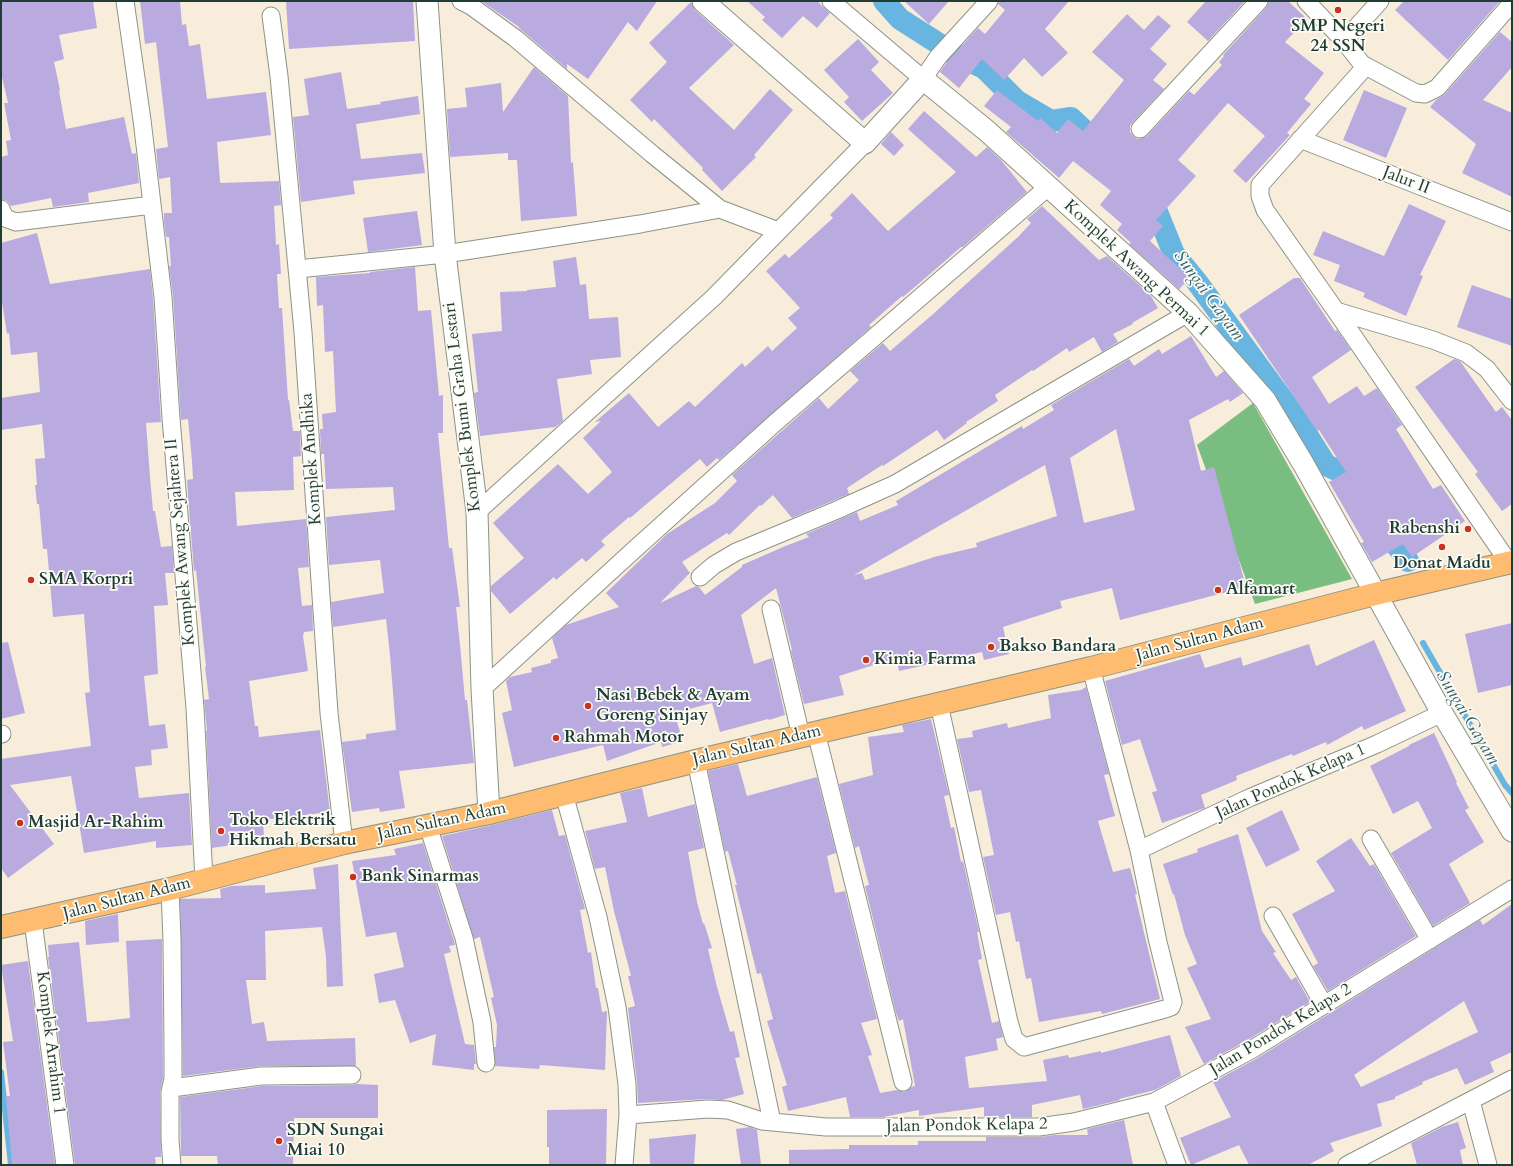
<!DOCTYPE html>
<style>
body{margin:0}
#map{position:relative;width:1513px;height:1166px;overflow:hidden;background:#f8ecda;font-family:Cardo,serif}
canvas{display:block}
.frame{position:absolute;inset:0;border:2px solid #1f3d34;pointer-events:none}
</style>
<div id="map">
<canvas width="1513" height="1166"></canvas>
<div class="frame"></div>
</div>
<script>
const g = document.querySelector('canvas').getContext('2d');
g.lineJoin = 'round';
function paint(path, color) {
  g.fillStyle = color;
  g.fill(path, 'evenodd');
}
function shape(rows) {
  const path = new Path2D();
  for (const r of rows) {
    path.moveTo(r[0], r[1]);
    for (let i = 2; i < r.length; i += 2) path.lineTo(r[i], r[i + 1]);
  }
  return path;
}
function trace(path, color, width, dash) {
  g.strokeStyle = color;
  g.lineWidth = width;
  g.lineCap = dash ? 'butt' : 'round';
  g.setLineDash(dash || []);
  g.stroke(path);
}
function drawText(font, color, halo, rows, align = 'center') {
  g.font = font + ' Cardo,serif';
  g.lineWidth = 3.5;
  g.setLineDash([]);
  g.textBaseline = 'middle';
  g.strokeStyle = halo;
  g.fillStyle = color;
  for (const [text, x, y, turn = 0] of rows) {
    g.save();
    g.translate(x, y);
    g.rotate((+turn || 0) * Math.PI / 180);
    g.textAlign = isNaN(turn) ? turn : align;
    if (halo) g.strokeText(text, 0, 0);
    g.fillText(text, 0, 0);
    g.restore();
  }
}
paint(shape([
 [1253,403,1352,579,1255,604,1197,445]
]), '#7abd80');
trace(shape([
 [1423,643,1505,785,1512,793],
 [1,1072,11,1165]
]), '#69b5e2', 6);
trace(shape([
 [884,1,900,19,958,56,984,68,1017,101,1051,121,1071,118,1089,135,1108,148],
 [1143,192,1157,212,1174,254,1197,282,1299,422,1326,465,1343,473,1361,498],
 [1381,524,1408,561]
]), '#69b5e2', 22);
paint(shape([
 [1,1,93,1,97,28,59,35,64,59,54,62,60,90,59,91,66,129,124,117,132,154,136,153,139,183,88,193,89,202,53,207,51,198,11,206,7,201,1,199,1,157,8,155,6,141,11,140,4,103,8,103,1,73],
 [140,1,180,1,182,25,186,24,189,46,200,44,207,99,266,92,271,135,217,142,220,182,221,183,279,181,281,205,274,206,276,245,279,244,281,274,277,274,279,308,282,308,288,400,289,400,293,431,300,431,301,456,293,457,294,490,235,492,237,526,306,519,309,567,298,568,302,606,312,605,313,631,304,632,303,636,308,671,249,681,255,726,258,726,259,737,320,730,330,812,263,820,264,837,232,841,232,845,212,848,206,731,207,731,204,700,209,699,205,667,206,667,196,570,194,571,189,509,187,480,193,479,192,461,188,419,181,420,173,296,169,266,171,266,169,237,166,237,164,223,164,213,172,213,170,177,159,179,156,149,168,147,156,42,145,44],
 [286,1,413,1,415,41,289,49],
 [481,1,657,1,637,31,628,22,588,79,567,64,567,69,519,28,519,27],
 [747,1,817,1,830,13,817,28,803,16,782,38,762,20,765,17],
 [904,1,949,1,929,24],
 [999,1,1069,1,1045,29,1068,53,1042,77,1024,58,1004,80,982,59,959,88,940,72,946,63,978,28,985,34,1005,10,998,4],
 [1206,1,1245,1,1208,41,1187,22],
 [1269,1,1288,1,1307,19,1285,42,1324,73,1304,99,1311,104,1287,133,1290,135,1246,183,1233,171,1265,136,1228,103,1178,160,1196,176,1156,220,1163,226,1150,241,1190,278,1179,289,1129,244,1131,243,1117,230,1122,224,1100,205,1111,191,1073,161,1059,178,1006,132,1011,127,984,106,997,90,1038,121,1040,118,1057,133,1068,119,1083,131,1124,80,1092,52,1127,14,1144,30,1158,15,1171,26,1150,49,1167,64,1153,80,1164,89,1133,122,1130,126,1130,132,1133,136,1137,139,1143,138,1147,136,1189,91,1194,95,1222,65,1219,62,1224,56,1223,55,1266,8],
 [1404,1,1500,1,1448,60,1395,10],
 [691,2,695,10,734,45,689,88,734,130,770,89,793,110,754,155,756,157,722,191,702,170,703,168,654,119,652,122,630,100,667,62,649,43],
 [1500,32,1512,42,1512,67,1483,100,1512,113,1512,197,1462,173,1476,144,1430,107,1436,100,1444,95],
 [858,39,879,62,871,70,893,93,862,121,844,102,849,97,824,70],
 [534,67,568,96,571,163,573,162,577,216,521,221,517,160,508,160,508,153,450,157,447,109,467,107,465,88,501,83,503,112],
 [341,72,347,109,381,104,380,102,418,96,420,114,356,124,361,159,422,153,425,173,353,181,355,194,301,202,293,117,309,115,304,79],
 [1364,90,1407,108,1386,158,1343,140],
 [924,111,976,157,987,147,1001,160,1027,192,971,240,963,247,961,247,930,274,903,297,902,296,869,325,871,327,719,460,717,458,707,467,700,459,630,518,629,517,601,541,605,545,586,562,582,558,556,580,554,577,510,614,491,591,491,586,524,558,493,523,558,464,588,494,612,472,583,438,601,421,595,422,629,393,658,427,689,401,695,407,742,363,745,367,768,346,772,351,797,328,788,318,800,308,766,271,785,254,789,258,833,218,830,215,852,193,888,231,956,172,908,129],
 [891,132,904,145,894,156,881,144],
 [1409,204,1446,221,1420,275,1423,276,1406,316,1363,297,1365,293,1334,281,1340,265,1313,255,1323,231,1384,256],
 [1042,206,1099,260,1107,256,1151,296,1158,308,1132,323,1133,324,1113,334,1118,342,1102,352,1094,337,1069,352,1067,348,1033,371,1032,370,995,395,998,401,966,422,967,423,944,440,937,430,883,466,882,465,847,488,849,494,792,518,773,495,761,506,760,505,729,535,727,533,682,562,690,573,660,603,696,586,699,587,705,595,742,567,742,565,783,547,809,537,806,534,857,512,860,521,898,505,896,501,1022,426,1023,429,1054,410,1051,405,1129,359,1134,366,1159,349,1162,354,1191,336,1216,377,1224,371,1243,393,1230,402,1228,399,1189,420,1201,471,1214,467,1246,587,1120,620,1112,588,1060,601,1062,608,1003,627,1009,654,984,660,982,652,899,671,896,658,839,676,844,695,804,704,791,651,792,650,776,588,741,615,754,664,772,658,785,715,769,720,768,719,720,732,712,703,674,713,683,741,662,747,661,742,607,761,603,745,514,767,502,713,512,710,506,681,510,677,532,672,531,668,551,663,551,660,558,658,552,638,566,625,619,607,606,593,667,534,715,503,737,481,732,475,819,398,828,409,859,380,850,371,883,343,890,351,932,315,1019,236,1031,223,1027,219],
 [1116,429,1135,510,1084,523,1070,458],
 [1045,465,1057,516,976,543,977,547,934,557,865,580,862,573,854,575],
 [417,211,422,245,368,252,363,218],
 [37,233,50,284,150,269,153,298,161,422,146,423,150,477,153,511,155,511,161,547,172,546,174,573,165,573,168,605,154,606,158,674,144,676,149,726,165,724,168,748,151,750,152,765,135,767,139,798,189,793,192,845,156,848,156,841,84,853,71,776,10,785,54,844,8,878,1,868,1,759,91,746,85,693,90,692,84,614,53,617,47,549,43,549,39,504,37,504,35,485,37,485,35,459,45,458,42,424,1,430,1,398,40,392,37,352,11,355,9,333,7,334,1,296,1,243],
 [576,257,580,285,586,284,589,319,618,317,621,357,590,360,592,374,557,379,563,421,555,427,480,436,474,393,478,392,472,334,502,331,500,292,527,291,527,290,556,287,553,261],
 [415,267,418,311,431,310,439,396,443,395,443,433,438,433,449,548,452,548,460,607,456,607,460,645,465,700,467,700,474,763,399,771,405,808,380,812,379,808,352,812,342,742,366,739,366,734,396,730,390,655,386,619,333,627,331,602,384,593,380,560,329,565,326,517,395,510,393,487,326,489,324,454,321,454,320,429,323,429,322,414,336,412,333,351,325,352,323,305,317,306,316,277,370,273,370,272],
 [1294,278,1300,278,1335,331,1337,330,1351,350,1312,377,1329,404,1357,386,1364,396,1377,388,1402,425,1396,429,1433,489,1441,485,1465,521,1412,557,1403,544,1372,562,1361,543,1364,542,1329,482,1346,472,1319,430,1317,431,1239,315],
 [1472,285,1512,299,1512,346,1457,327],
 [1454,359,1460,361,1496,412,1502,407,1512,420,1512,504,1502,511,1475,474,1478,472,1415,387],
 [1512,623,1512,685,1478,693,1465,634],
 [1374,640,1406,711,1364,730,1362,726,1327,745,1326,742,1293,756,1292,754,1236,776,1237,780,1201,795,1205,808,1162,823,1152,792,1157,791,1140,739,1122,745,1105,681,1200,654,1205,668,1241,657,1243,666,1309,644,1316,666],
 [8,642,25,713,1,719,1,643],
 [1086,687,1109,774,1104,775,1115,816,1098,821,1113,872,1130,868,1137,894,1135,895,1160,999,1102,1014,1101,1011,1039,1022,1031,978,1026,979,1019,941,1016,942,1010,912,996,915,983,857,994,855,981,790,969,792,957,739,973,737,972,731,1007,723,1008,728,1051,718,1048,695,1081,690],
 [931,719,949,795,944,796,951,828,954,827,961,862,963,861,979,932,977,932,982,959,978,960,992,1023,999,1021,1003,1037,996,1039,998,1050,965,1057,969,1088,1047,1081,1043,1060,1068,1055,1069,1058,1101,1051,1101,1053,1170,1035,1181,1076,1155,1090,1119,1099,1120,1100,1083,1109,1080,1095,1032,1105,1032,1117,984,1117,984,1107,919,1116,919,1110,883,1117,850,1117,846,1097,788,1111,782,1087,787,1085,767,1021,773,1019,761,973,757,974,735,885,737,885,728,851,725,852,708,771,738,764,747,796,817,777,836,853,827,856,835,893,845,891,877,1019,861,1023,872,1055,868,1056,880,1093,897,1090,905,1092,911,1087,915,1086,903,1019,899,1021,896,1013,865,886,869,885,859,846,855,848,839,784,873,775,868,737,904,732,902,725],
 [1434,733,1457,782,1456,783,1469,808,1465,810,1484,842,1449,864,1470,903,1433,926,1391,853,1432,828,1418,801,1393,814,1370,766,1409,746,1409,745],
 [642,788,648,817,695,804,704,848,688,852,697,902,703,924,704,923,712,948,708,949,717,987,730,1032,734,1031,740,1057,735,1058,744,1094,722,1100,707,1099,638,1103,637,1083,628,1008,635,1006,628,976,631,976,614,911,605,867,595,869,585,831,627,822,620,793],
 [552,810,559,836,565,835,585,909,580,910,588,953,591,952,596,988,598,988,602,1012,607,1011,605,1070,540,1065,539,1069,495,1066,494,1047,496,1047,497,1025,491,998,494,997,480,937,474,939,442,836,492,825],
 [1282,810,1300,850,1266,867,1246,828],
 [1238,834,1262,931,1276,952,1273,953,1291,980,1296,977,1310,1002,1246,1041,1204,1064,1185,1027,1211,1019,1187,968,1197,964,1185,935,1174,894,1173,895,1163,864,1198,852,1197,849],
 [1351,838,1370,866,1374,864,1416,936,1328,991,1313,966,1318,963,1292,914,1335,891,1316,861],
 [423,843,454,941,455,945,449,946,451,952,444,954,465,1044,474,1045,476,1064,474,1064,474,1070,432,1065,436,1034,410,1043,395,1000,379,1003,374,974,404,967,396,932,366,937,352,861,396,855,394,849],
 [338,864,343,986,327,987,326,957,322,927,265,931,266,980,246,980,252,1024,264,1022,267,1041,355,1038,356,1066,261,1066,183,1076,180,899,221,898,220,889,232,886,265,885,265,893,316,889,313,868],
 [1512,904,1512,1052,1490,1062,1494,1072,1465,1085,1457,1068,1422,1082,1423,1084,1395,1097,1395,1099,1377,1104,1382,1126,1330,1143,1334,1151,1308,1165,1249,1165,1239,1145,1191,1165,1180,1138,1231,1117,1213,1082,1256,1059,1480,920,1483,925],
 [1464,1001,1478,1032,1361,1087,1354,1075],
 [118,914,119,942,86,945,85,921],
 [162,939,163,1078,160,1092,161,1157,155,1157,156,1165,75,1165,48,957,49,957,48,945,79,942,87,1022,104,1021,130,1018,126,941],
 [28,961,55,1165,12,1165,6,1096,10,1096,3,1042,13,1041,1,965],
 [357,1084,378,1085,378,1118,294,1118,293,1165,218,1165,217,1156,181,1156,180,1097,262,1086,352,1085],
 [607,1109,606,1165,549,1165,549,1147,547,1147,547,1110],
 [1124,1120,1133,1165,789,1165,789,1150,849,1149,849,1145,918,1145,918,1141,986,1141,986,1137,1039,1137,1055,1135,1088,1135,1087,1129],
 [1458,1122,1466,1148,1460,1150,1463,1165,1417,1165,1411,1143,1442,1127],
 [750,1127,757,1130,761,1165,741,1165,736,1129],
 [696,1134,694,1165,650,1165,649,1139]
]), '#b9abe0');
const minor = shape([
 [125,1,142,120,163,297,171,418,195,708,204,880],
 [461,1,471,6,515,38,652,154,720,209,778,231],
 [831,1,923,79,938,57,989,1],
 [1306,1,1344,41,1362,64,1416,93,1425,94,1437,88,1512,3],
 [271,16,279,76,303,332,329,713,344,843],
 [1344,41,1380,1],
 [1366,66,1260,185,1260,196,1265,210,1336,311,1509,563],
 [1140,129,1259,1],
 [1300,139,1512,222],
 [1,209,5,218,16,222,152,205],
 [298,269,445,254,640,224,720,209],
 [1336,311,1433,340,1466,353,1487,369,1512,401],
 [477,512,714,297,865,143],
 [700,577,714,565,736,552,837,510,895,484,1188,313],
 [771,609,801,736],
 [482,689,635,549,776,422,1048,187],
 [939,704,1009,1022,1014,1039,1024,1047,1165,1009,1171,1007,1173,1002,1158,942,1139,850,1091,668],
 [816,732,903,1082],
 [1,734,2,734],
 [696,761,772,1122],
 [564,794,598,917,617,1007,627,1084,628,1115,624,1165],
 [428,826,464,938,482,1022,486,1063],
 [1371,839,1430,940],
 [1139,850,1249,798,1377,744,1442,713],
 [170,889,172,940,173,1051,173,1079,170,1092,170,1140,172,1165],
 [1273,916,1324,1005],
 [33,921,65,1165],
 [172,1088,261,1076,352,1075],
 [1471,1101,1488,1165],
 [1154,1102,1177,1165],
 [628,1115,708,1109,728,1110,762,1121,826,1127,1039,1127,1074,1122,1154,1102,1251,1050,1512,889],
 [1347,1165,1512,1079]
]);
const tertiary = shape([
 [427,1,445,254,477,512,482,689,489,813],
 [703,1,865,143,923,79,987,131,1188,313,1265,400,1304,465,1442,713,1512,831]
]);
const primary = shape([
 [1,927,170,889,344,843,489,813,696,761,1091,668,1375,594,1512,562]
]);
trace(minor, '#8c9487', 19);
trace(tertiary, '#8c9487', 23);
trace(primary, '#8c9487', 24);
trace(minor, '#fff', 17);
trace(tertiary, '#fff', 21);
trace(primary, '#fdbc70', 22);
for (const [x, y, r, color] of [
 [1338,10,4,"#c8321e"],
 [1468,529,4,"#c8321e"],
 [1442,547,4,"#c8321e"],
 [31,580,4,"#c8321e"],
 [1218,590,4,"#c8321e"],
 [991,647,4,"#c8321e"],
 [866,660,4,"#c8321e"],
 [588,706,4,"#c8321e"],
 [556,738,4,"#c8321e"],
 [20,823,4,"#c8321e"],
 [221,831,4,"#c8321e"],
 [353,877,4,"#c8321e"],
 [279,1141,4,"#c8321e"]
]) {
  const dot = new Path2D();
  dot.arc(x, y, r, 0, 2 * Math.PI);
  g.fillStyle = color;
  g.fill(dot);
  trace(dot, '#fdfcf7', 1.5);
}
drawText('bold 17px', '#1f3d34', '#fdfcf7', [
 ["SMP Negeri",1338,27,"center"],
 ["24 SSN",1338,47,"center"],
 ["Rabenshi",1460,529,"right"],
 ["Donat Madu",1442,564,"center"],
 ["SMA Korpri",39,580],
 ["Alfamart",1226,590],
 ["Bakso Bandara",999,647],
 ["Kimia Farma",874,660],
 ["Nasi Bebek & Ayam",596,696],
 ["Goreng Sinjay",596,716],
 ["Rahmah Motor",564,738],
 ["Toko Elektrik",229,821],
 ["Hikmah Bersatu",229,841],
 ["Masjid Ar-Rahim",28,823],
 ["Bank Sinarmas",361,877],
 ["SDN Sungai",287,1131],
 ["Miai 10",287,1151]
], 'left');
drawText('17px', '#1f3d34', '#fdfcf7', [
 ["Jalur II",1406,181,21],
 ["Komplek Awang Permai 1",1136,269,43],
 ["Komplek Bumi Graha Lestari",463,407,-97],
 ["Komplek Andhika",312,459,-94],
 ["Komplek Awang Sejahtera II",181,542,-95],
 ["Jalan Sultan Adam",1200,640,-15],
 ["Jalan Sultan Adam",757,746,-13],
 ["Jalan Pondok Kelapa 1",1291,782,-24],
 ["Jalan Sultan Adam",442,822,-12],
 ["Jalan Sultan Adam",127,899,-14],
 ["Jalan Pondok Kelapa 2",1281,1030,-31],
 ["Komplek Arrahim 1",50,1043,83],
 ["Jalan Pondok Kelapa 2",967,1126,-1]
]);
drawText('italic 18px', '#356168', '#fdfcf7', [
 ["Sungai Gayam",1208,296,54],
 ["Sungai Gayam",1467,718,59]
]);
</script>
